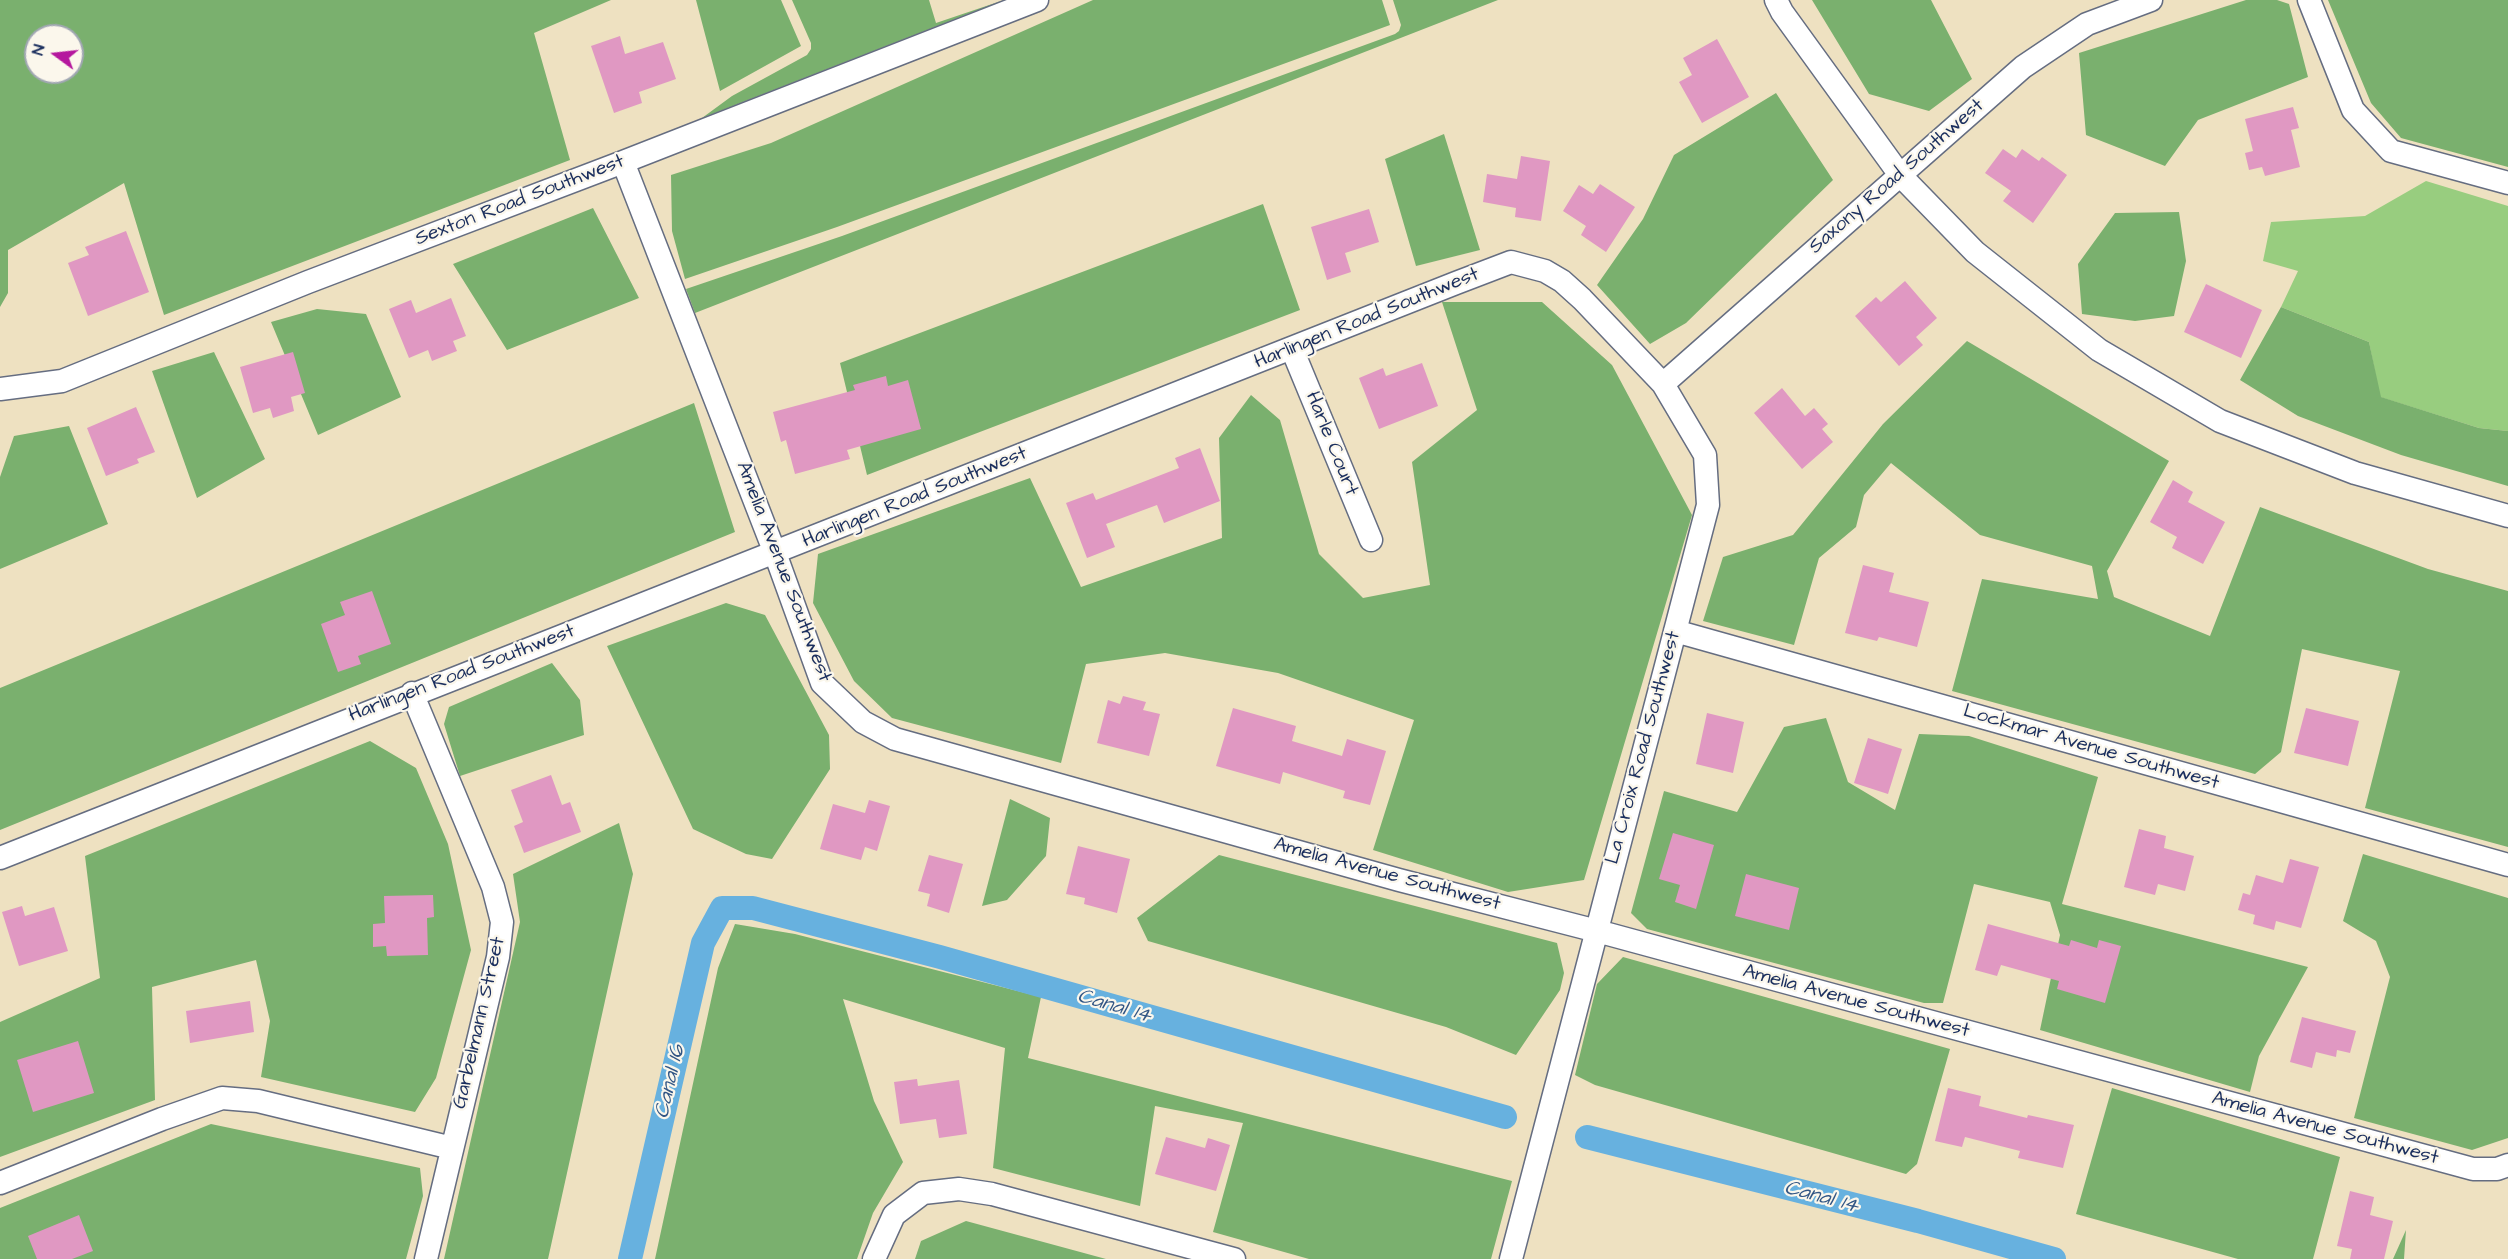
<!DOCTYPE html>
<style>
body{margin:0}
#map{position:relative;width:2508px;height:1259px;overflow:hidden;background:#eee1c1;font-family:"Architects Daughter",sans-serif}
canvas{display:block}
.north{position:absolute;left:24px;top:24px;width:60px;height:60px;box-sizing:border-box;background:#fbf7ec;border:2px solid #a1a7b3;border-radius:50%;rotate:285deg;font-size:16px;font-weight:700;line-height:24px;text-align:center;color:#1b2f5e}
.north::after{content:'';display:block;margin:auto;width:21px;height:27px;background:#b5179e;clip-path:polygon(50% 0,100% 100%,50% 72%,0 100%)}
</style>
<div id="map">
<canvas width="2508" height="1259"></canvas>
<div class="north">N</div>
</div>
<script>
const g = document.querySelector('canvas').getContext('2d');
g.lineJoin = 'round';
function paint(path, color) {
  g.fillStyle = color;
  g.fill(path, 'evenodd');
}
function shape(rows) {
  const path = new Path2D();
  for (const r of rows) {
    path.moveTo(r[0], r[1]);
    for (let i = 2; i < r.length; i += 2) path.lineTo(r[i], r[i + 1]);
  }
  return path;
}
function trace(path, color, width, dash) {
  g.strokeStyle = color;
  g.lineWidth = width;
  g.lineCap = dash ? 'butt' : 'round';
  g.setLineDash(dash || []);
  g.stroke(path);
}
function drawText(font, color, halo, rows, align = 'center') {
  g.font = font + ' "Architects Daughter",sans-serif';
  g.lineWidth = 4.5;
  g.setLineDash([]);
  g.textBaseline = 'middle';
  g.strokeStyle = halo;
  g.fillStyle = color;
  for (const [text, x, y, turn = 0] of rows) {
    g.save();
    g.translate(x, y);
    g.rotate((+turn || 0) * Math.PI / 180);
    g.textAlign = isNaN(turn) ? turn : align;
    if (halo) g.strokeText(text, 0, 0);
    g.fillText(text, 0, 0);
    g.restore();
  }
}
paint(shape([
 [2426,181,2508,206,2508,431,2479,428,2380,397,2369,342,2281,307,2298,271,2263,261,2271,222,2365,216]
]), '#98cd7f');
paint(shape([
 [0,0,611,0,534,33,570,160,164,315,124,183,8,250,8,293,0,307],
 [36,36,72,36,72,72,36,72],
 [696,0,781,0,801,46,720,91],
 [792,0,929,0,936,23,1004,0,702,118,732,96,807,55,811,49,811,43],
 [1093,0,1382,0,1390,25,837,227,685,279,672,231,671,175,771,143],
 [1393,0,1498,0,695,313,686,289,842,236,1395,34,1399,31,1401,25],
 [1812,0,1931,0,1972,79,1929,111,1869,94],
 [2246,0,2277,0,2289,4,2308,77,2198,120,2165,166,2086,135,2079,53],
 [2328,0,2508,0,2508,167,2401,138,2371,103],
 [1776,93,1833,180,1686,323,1650,344,1597,285,1643,219,1674,155],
 [1444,134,1480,250,1416,266,1385,159],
 [1263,204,1300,310,867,475,840,363],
 [593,208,639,298,507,350,453,264],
 [2179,212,2186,261,2174,316,2135,321,2082,314,2078,264,2115,213],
 [1442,302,1542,302,1612,365,1692,515,1584,880,1508,892,1373,850,1414,720,1278,673,1165,653,1086,664,1061,763,892,718,854,681,813,603,818,554,1030,478,1081,587,1222,538,1219,438,1251,395,1280,420,1319,554,1363,598,1430,585,1412,462,1477,410],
 [2281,307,2369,342,2381,397,2479,428,2508,431,2508,486,2401,455,2298,416,2240,380],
 [317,309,366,314,401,397,318,435,271,322],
 [1967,341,2169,461,2107,571,2114,597,2210,636,2260,507,2428,569,2508,591,2508,847,2365,808,2400,671,2302,649,2281,752,2255,774,1952,691,1982,579,2098,599,2092,566,1980,535,1891,463,1864,495,1856,527,1819,558,1794,645,1703,621,1723,557,1793,535,1883,424],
 [214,352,265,459,197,498,152,371],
 [694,403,735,532,0,830,0,688],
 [69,426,108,524,0,569,0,477,14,436],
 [726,603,765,615,829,735,830,769,772,859,746,854,693,829,607,646],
 [552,663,580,700,584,735,460,776,444,724,449,707],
 [1826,718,1848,782,1895,810,1919,734,1969,736,2098,777,2062,904,2308,967,2259,1056,2250,1092,2040,1030,2060,935,2050,902,1974,884,1943,1003,1924,1003,1647,929,1631,913,1664,791,1737,812,1784,727],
 [370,741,416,768,448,844,471,950,436,1078,415,1112,261,1077,270,1021,256,960,152,987,155,1100,0,1157,0,1022,100,978,85,856],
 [1010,799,1050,818,1046,856,1007,900,982,906],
 [619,823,633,874,548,1259,444,1259,520,922,513,874],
 [2363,854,2508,898,2508,1138,2472,1150,2354,1118,2390,977,2376,941,2343,921],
 [1219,855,1557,943,1564,973,1560,990,1516,1055,1446,1027,1148,941,1137,918],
 [735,924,795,934,1041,997,1028,1058,1512,1181,1491,1259,1309,1259,1213,1232,1243,1123,1155,1106,1140,1206,993,1168,1005,1048,843,999,874,1101,903,1162,873,1213,857,1259,655,1259,718,968],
 [1623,957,1950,1049,1917,1164,1906,1174,1595,1085,1575,1075,1597,984],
 [2112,1088,2340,1157,2313,1259,2238,1259,2076,1214],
 [211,1124,420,1168,423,1196,406,1259,0,1259,0,1208],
 [966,1221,1106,1259,915,1259,921,1241],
 [2406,1230,2404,1259,2393,1259]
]), '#7ab06e');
trace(shape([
 [1587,1137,1918,1221,2054,1259],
 [630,1259,703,943,722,908,753,908,940,957,1505,1117]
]), '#67b1df', 24);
paint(shape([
 [620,36,625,54,663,42,676,79,639,92,642,103,614,113,591,46],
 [1717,39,1749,97,1702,123,1679,82,1692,75,1683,58],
 [2293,107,2299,128,2291,130,2300,167,2265,176,2262,167,2249,170,2245,153,2253,151,2245,119],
 [2003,149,2016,158,2022,149,2039,161,2042,157,2067,175,2033,223,2003,201,2011,191,1985,173],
 [1521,156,1550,161,1541,221,1515,217,1516,208,1483,202,1487,174,1517,179],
 [1600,184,1635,207,1606,252,1581,235,1586,226,1563,211,1579,185,1593,194],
 [1369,209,1379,242,1345,253,1351,272,1327,280,1311,227],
 [126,231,149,292,88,316,68,263,89,255,85,247],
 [1905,281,1937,318,1916,337,1923,345,1899,366,1855,316,1876,297,1881,302],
 [2206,284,2262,310,2241,358,2184,332],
 [451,298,466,336,453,341,457,351,432,361,428,350,409,358,389,309,411,300,416,313],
 [293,352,305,393,291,397,294,411,273,418,270,408,253,413,240,367],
 [1422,363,1438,406,1379,429,1359,378,1383,368,1386,376],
 [886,376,888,386,908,380,921,429,847,450,850,459,795,474,786,440,781,442,773,412,855,390,853,385],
 [1782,388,1805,416,1814,408,1828,424,1822,429,1833,442,1802,469,1754,413],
 [136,407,155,452,137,459,139,463,106,476,87,428],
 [1200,448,1220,501,1164,523,1157,505,1106,524,1115,547,1087,558,1066,503,1093,493,1096,500,1148,480,1179,468,1175,458],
 [2173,480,2193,492,2188,502,2225,522,2203,564,2172,548,2177,537,2150,522],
 [1863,565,1894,573,1889,592,1929,602,1917,647,1879,637,1877,641,1845,633],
 [372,591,391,644,358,656,361,664,338,672,321,624,345,615,340,602],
 [1123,696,1146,702,1143,710,1160,714,1149,756,1097,743,1108,700,1120,704],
 [1233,708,1296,726,1292,741,1342,756,1347,739,1386,751,1370,805,1343,798,1345,791,1283,772,1280,784,1216,766],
 [2306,708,2359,721,2348,766,2294,753],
 [1707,713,1744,722,1733,773,1696,764],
 [1868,738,1902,749,1888,794,1854,783],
 [551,775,562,805,570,802,581,832,524,853,514,826,523,822,511,790],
 [869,800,890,806,877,851,865,847,861,860,820,849,833,804,865,813],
 [2139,829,2166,836,2164,848,2194,856,2185,891,2158,884,2155,895,2124,887],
 [1673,833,1714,845,1696,909,1675,902,1680,885,1659,879],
 [1078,846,1130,859,1117,913,1084,904,1085,898,1066,894],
 [929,855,963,864,949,913,927,906,930,894,918,891],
 [2290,859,2319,867,2301,928,2276,921,2274,930,2253,924,2255,915,2238,910,2243,893,2250,895,2256,875,2283,883],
 [1746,874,1799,888,1789,930,1735,916],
 [433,895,434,917,427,918,428,955,387,956,386,946,373,947,373,924,385,923,384,896],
 [22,906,25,916,54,907,68,951,19,966,2,912],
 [1988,924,2069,946,2071,940,2097,948,2099,940,2121,946,2105,1003,2057,989,2059,981,2001,965,1997,976,1975,970],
 [250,1001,254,1032,190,1043,186,1011],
 [2302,1017,2356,1031,2350,1053,2337,1050,2336,1057,2316,1052,2312,1068,2290,1062],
 [78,1041,94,1093,33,1112,17,1060],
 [917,1079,918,1086,959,1080,967,1134,939,1138,936,1119,900,1124,894,1082],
 [1948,1088,1981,1096,1979,1106,2027,1118,2028,1115,2074,1125,2063,1168,2018,1158,2020,1151,1965,1137,1962,1147,1935,1141],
 [1166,1137,1205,1148,1208,1138,1230,1145,1216,1191,1155,1174],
 [2350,1191,2374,1197,2370,1215,2393,1221,2384,1259,2350,1259,2352,1249,2337,1246],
 [79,1215,93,1251,72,1259,37,1259,28,1236]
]), '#e098c2');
const minor = shape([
 [1776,0,1782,12,1900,175,1975,252,2099,350,2220,421,2355,473,2508,516],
 [2309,0,2353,110,2391,151,2508,183],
 [623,162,775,553,822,683,863,722,895,739,1399,880,1597,931,2473,1169,2497,1169,2508,1165],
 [1292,349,1371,540],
 [1663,384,2023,67,2087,24,2151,0],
 [0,389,62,381,308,282,623,162,1037,0],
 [1675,631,2508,865],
 [412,693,493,887,502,922,498,957,426,1259],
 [0,858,1456,283,1511,262,1545,271,1562,281,1582,299,1663,384,1705,455,1708,505,1511,1259],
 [0,1183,162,1119,222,1098,258,1101,452,1148],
 [874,1259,894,1215,923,1193,959,1189,992,1194,1234,1259]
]);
trace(minor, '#656d81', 25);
trace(minor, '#fff', 22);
drawText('20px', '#1b2f5e', '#fbf7ec', [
 ["Saxony Road Southwest",1897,177,-41],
 ["Sexton Road Southwest",520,201,-21],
 ["Harlingen Road Southwest",1367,319,-22],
 ["Harle Court",1331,444,68],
 ["Harlingen Road Southwest",915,498,-22],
 ["Amelia Avenue Southwest",783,572,69],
 ["Harlingen Road Southwest",462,674,-21],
 ["La Croix Road Southwest",1644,748,-75],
 ["Lockmar Avenue Southwest",2091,748,16],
 ["Amelia Avenue Southwest",1387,875,15],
 ["Amelia Avenue Southwest",1856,1002,15],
 ["Garbelmann Street",480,1023,-77],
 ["Amelia Avenue Southwest",2325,1129,15]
]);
drawText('italic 21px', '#325685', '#fbf7ec', [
 ["Canal 14",1114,1007,16],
 ["Canal 16",671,1082,-77],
 ["Canal 14",1821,1198,15]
]);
</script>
